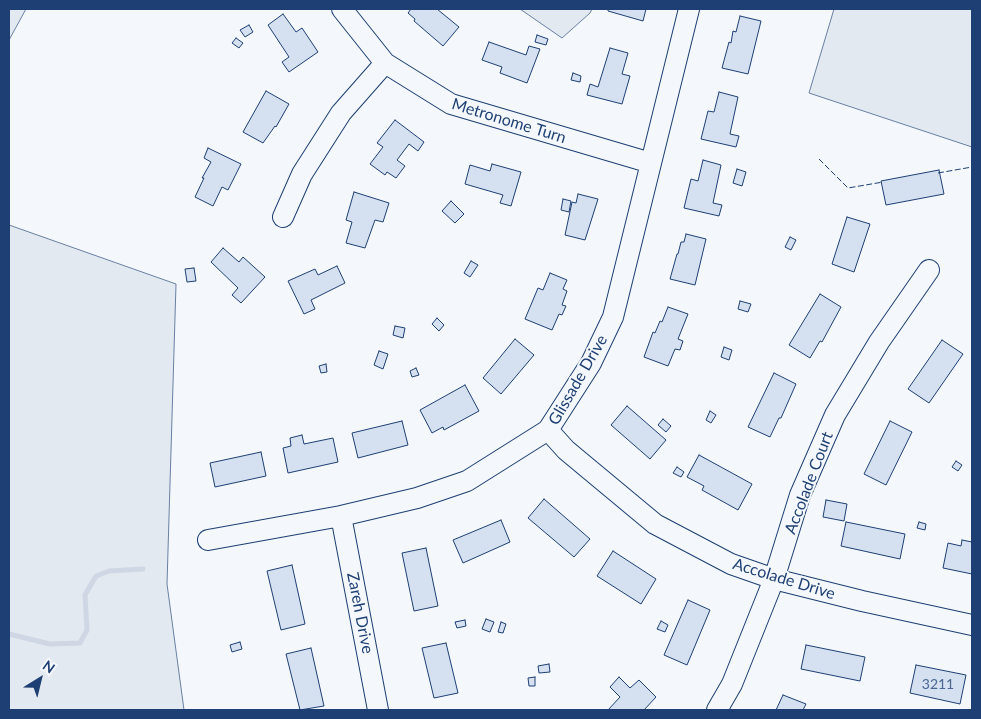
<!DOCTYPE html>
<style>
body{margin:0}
#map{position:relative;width:981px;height:719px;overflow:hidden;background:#f4f7fb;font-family:Lato,sans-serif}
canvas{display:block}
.frame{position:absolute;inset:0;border:10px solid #1d3f73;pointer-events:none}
.north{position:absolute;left:15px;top:654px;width:50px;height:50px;-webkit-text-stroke:4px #f4f7fb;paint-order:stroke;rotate:36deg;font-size:14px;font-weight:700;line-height:20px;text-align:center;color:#1d3f73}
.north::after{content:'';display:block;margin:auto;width:18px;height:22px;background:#1d3f73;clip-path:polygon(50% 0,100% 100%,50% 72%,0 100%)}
</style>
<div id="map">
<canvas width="981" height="719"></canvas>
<div class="frame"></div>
<div class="north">N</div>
</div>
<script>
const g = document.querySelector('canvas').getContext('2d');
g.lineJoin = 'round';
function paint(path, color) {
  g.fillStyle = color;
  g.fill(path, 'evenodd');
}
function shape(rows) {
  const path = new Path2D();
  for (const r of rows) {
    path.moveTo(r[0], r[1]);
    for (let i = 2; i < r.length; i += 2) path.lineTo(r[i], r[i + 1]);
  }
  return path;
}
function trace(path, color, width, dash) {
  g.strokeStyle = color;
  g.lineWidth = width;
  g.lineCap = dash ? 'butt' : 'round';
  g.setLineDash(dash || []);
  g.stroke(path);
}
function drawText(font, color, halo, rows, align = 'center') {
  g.font = font + ' Lato,sans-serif';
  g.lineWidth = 4;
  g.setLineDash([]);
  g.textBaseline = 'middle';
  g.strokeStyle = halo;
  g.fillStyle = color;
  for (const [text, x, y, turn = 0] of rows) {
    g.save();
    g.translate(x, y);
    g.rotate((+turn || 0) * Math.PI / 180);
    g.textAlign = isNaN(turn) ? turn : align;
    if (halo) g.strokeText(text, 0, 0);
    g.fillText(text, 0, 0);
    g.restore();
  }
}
const green = shape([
 [9,9,26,9,9,40,9,9],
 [520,9,592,9,590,13,562,38,520,9],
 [834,9,972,9,972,147,809,93,834,9],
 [9,225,176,284,167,584,184,710,9,710,9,225]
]);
paint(green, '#e3e9f0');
trace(green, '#687fa3', 1);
trace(shape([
 [9,634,50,644,80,643,87,630,85,595,96,576,109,571,143,569]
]), '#cfd7e4', 5);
const building = shape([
 [411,9,437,9,459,27,443,46,414,21,415,19,408,13,411,9],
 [608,9,646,9,643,21,608,11,608,9],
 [283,14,296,32,302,28,318,52,289,72,282,62,289,57,268,25,283,14],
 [740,16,761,21,748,74,722,68,729,42,731,43,733,31,736,32,740,16],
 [249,25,253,32,245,37,240,30,249,25],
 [537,35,548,39,546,45,535,42,537,35],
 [236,38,243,43,239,48,232,43,236,38],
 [489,42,526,55,529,46,540,49,527,83,500,73,502,67,482,60,489,42],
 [610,48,628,53,622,74,630,76,622,104,587,95,590,84,598,87,610,48],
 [573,73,581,76,580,82,571,80,573,73],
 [266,91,289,104,276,127,275,126,263,143,243,132,266,91],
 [719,92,738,97,730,134,739,136,736,147,701,139,708,111,714,112,719,92],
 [395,120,424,142,418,151,409,144,397,160,405,166,396,178,387,172,385,175,370,164,383,147,377,143,395,120],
 [208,148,241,164,228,190,222,187,213,206,195,197,204,178,202,178,211,162,204,158,208,148],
 [703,160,721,165,713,203,722,205,719,216,684,208,691,179,698,181,703,160],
 [492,164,521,172,511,206,500,203,503,195,465,184,470,165,490,171,492,164],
 [737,169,746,172,742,186,733,183,737,169],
 [939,170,944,194,886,205,881,181,939,170],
 [354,192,389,203,383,222,375,220,365,248,346,243,352,222,346,220,354,192],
 [578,194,598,199,585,240,565,235,572,202,576,203,578,194],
 [563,199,571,201,569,212,561,210,563,199],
 [451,201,464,214,455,223,442,211,451,201],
 [847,217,870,224,854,272,832,264,847,217],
 [686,234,706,239,695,285,670,279,677,254,678,254,681,242,684,242,686,234],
 [790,237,796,240,791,250,785,247,790,237],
 [223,248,239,262,243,257,265,277,241,303,232,295,238,288,211,262,223,248],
 [471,261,478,265,470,277,464,273,471,261],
 [337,266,345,283,311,300,315,309,304,314,288,281,315,269,318,275,337,266],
 [194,268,196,281,187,282,185,269,194,268],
 [550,273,567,280,563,289,567,291,562,305,566,306,562,315,559,314,552,330,525,319,538,288,543,290,550,273],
 [820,294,841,307,822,342,820,341,810,358,789,345,820,294],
 [740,301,751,304,748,312,738,309,740,301],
 [668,307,688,314,678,339,683,341,680,350,675,349,668,366,644,357,653,332,655,333,660,321,662,322,668,307],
 [437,318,444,325,439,331,432,324,437,318],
 [395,326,405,328,403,338,393,335,395,326],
 [515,339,534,355,501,394,483,378,515,339],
 [942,340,963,354,929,403,908,389,942,340],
 [724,347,732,350,729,360,721,357,724,347],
 [379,351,388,354,383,369,374,365,379,351],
 [326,364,327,372,321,373,319,366,326,364],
 [416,368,419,375,412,377,410,371,416,368],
 [774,373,796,384,781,418,779,418,770,437,748,427,774,373],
 [465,385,479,411,444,430,443,427,432,433,420,410,465,385],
 [627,406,666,440,650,459,611,425,627,406],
 [710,411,716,415,711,423,706,420,710,411],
 [663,419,671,426,666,432,658,425,663,419],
 [402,421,408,445,358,458,352,433,402,421],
 [890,421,912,432,886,485,864,474,890,421],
 [302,435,304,444,333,438,338,462,288,473,283,448,291,446,290,438,302,435],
 [261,452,266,476,215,487,210,463,261,452],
 [699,455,752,484,738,510,702,490,704,486,687,477,699,455],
 [956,461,962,465,958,471,952,467,956,461],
 [677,467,684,472,681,477,673,473,677,467],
 [544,499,590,539,574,557,528,518,544,499],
 [826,500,847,504,844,521,823,517,826,500],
 [501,520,510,542,463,563,453,540,501,520],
 [846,522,905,534,900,559,841,546,846,522],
 [919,522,926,524,925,530,917,528,919,522],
 [962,540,972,542,972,574,943,568,948,543,961,546,962,540],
 [426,548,438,606,414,611,402,553,426,548],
 [613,551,656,579,641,604,597,576,613,551],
 [292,565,305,624,281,630,267,571,292,565],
 [688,600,710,610,687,665,664,655,688,600],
 [486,619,494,622,490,632,482,629,486,619],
 [465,620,466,626,457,628,455,622,465,620],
 [661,621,668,625,665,632,657,629,661,621],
 [501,622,506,624,503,633,498,632,501,622],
 [240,642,242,649,232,652,230,645,240,642],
 [446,643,458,693,434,698,422,648,446,643],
 [806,645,865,657,860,681,801,669,806,645],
 [311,648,324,706,300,710,286,654,311,648],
 [549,664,550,672,539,673,538,666,549,664],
 [916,665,966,675,960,704,910,693,916,665],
 [535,677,535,686,529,686,528,678,535,677],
 [619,677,630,688,639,680,656,697,644,710,608,710,620,697,610,687,619,677],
 [783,695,806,704,803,710,776,710,783,695]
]);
paint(building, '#d5e0f0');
trace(building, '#1d3f73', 1);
const minor = shape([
 [342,9,385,63,451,104,651,163],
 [283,217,302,174,341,113,385,63],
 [548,430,566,450,655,524,731,564,774,579,862,601,972,625],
 [341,516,378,710],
 [208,540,341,516,417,498,467,481,548,430,591,363,613,317,689,9],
 [717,710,732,684,774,579,800,495,835,415,879,342,929,270]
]);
trace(minor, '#1d3f73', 22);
trace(minor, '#f4f7fb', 20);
trace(shape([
 [819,159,848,188,883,182],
 [938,173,972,167]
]), '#1d3f73', 1, [6, 2.5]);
drawText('14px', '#4b6792', null, [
 ["3211",938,684]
]);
drawText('16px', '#1d3f73', '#f4f7fb', [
 ["Metronome Turn",509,121,17],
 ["Glissade Drive",578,380,-60],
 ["Accolade Court",809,483,-69],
 ["Accolade Drive",784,579,17],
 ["Zareh Drive",360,613,79]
]);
</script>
